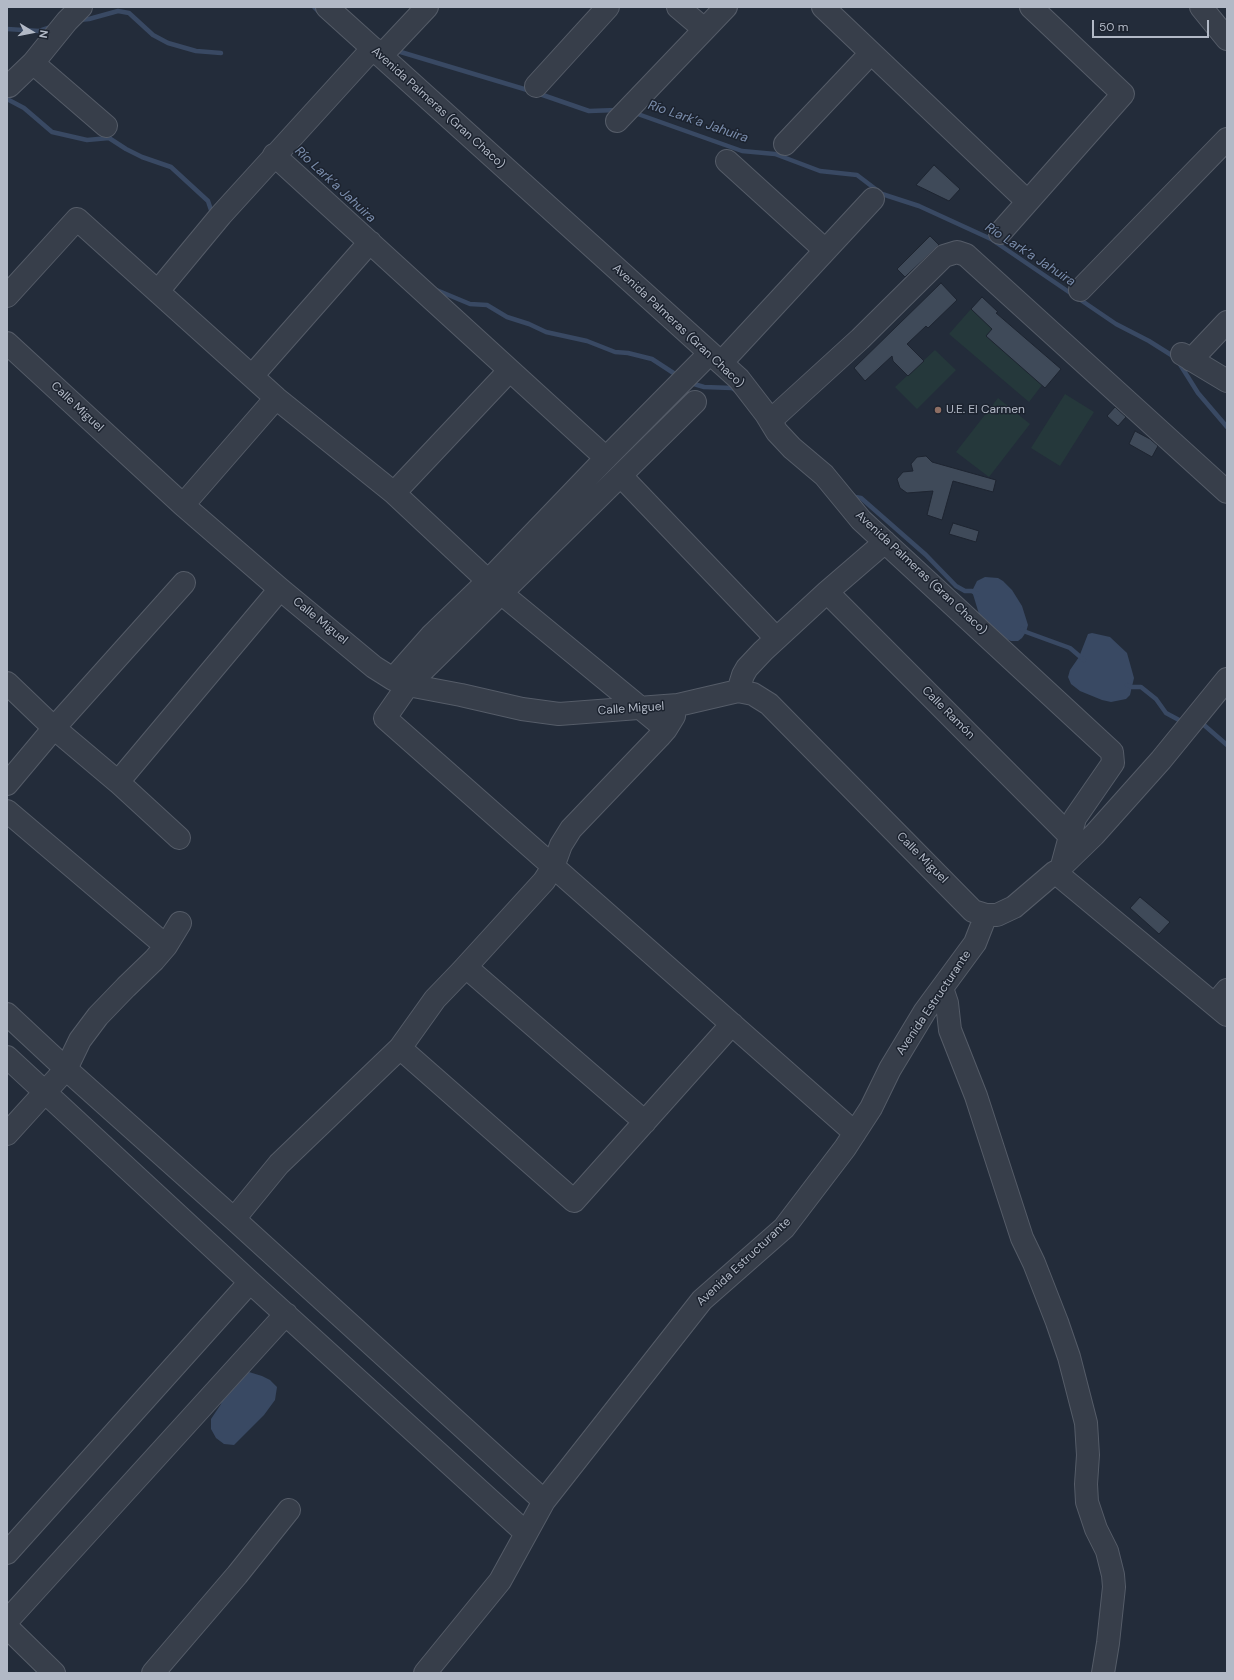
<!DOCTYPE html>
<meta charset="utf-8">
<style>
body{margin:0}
#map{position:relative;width:1234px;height:1680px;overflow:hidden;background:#232c3a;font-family:"DM Sans",sans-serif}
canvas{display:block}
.frame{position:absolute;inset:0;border:8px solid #b2b9c6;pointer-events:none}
.north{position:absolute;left:12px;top:12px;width:40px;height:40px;-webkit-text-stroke:3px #1c232f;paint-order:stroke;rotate:100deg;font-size:11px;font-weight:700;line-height:16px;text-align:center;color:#b2b9c6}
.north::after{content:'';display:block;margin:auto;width:14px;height:18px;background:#b2b9c6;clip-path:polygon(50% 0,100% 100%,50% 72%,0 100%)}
.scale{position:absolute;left:1092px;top:20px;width:117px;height:18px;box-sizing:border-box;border:2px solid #b2b9c6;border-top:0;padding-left:5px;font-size:12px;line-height:14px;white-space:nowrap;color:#b2b9c6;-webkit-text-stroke:3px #1c232f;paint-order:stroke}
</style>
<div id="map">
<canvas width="1234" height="1680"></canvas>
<div class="frame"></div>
<div class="north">N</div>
<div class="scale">50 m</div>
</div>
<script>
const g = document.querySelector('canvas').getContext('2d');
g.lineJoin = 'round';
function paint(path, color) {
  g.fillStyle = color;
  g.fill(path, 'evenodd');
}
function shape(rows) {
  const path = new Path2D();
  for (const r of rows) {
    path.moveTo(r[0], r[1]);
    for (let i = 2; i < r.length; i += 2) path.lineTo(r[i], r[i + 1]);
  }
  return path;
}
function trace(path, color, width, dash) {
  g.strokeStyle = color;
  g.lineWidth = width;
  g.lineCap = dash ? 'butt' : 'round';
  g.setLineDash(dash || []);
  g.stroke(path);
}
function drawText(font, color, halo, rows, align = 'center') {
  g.font = font + ' "DM Sans",sans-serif';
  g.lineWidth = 3;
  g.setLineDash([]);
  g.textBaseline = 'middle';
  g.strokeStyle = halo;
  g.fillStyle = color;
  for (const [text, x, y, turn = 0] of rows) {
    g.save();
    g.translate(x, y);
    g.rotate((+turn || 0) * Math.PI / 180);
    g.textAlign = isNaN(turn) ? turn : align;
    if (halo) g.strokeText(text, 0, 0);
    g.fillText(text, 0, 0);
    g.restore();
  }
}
paint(shape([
 [971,309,993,328,986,336,1042,385,1029,402,949,334],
 [935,350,956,370,917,409,895,387],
 [1065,394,1094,412,1060,466,1031,448],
 [998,398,1030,424,989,477,956,452]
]), '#25383b');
paint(shape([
 [985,577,998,578,1003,581,1012,590,1022,606,1028,625,1026,632,1022,638,1018,641,1011,641,1002,637,979,614,972,591,977,581],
 [1092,633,1110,637,1127,653,1134,678,1130,695,1126,699,1111,702,1102,700,1080,691,1071,684,1068,677,1070,670,1079,657,1088,634],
 [249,1372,262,1376,270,1380,277,1387,275,1400,264,1415,234,1445,224,1444,216,1438,211,1429,211,1419,221,1404,224,1390,236,1377]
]), '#394963');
trace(shape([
 [314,7,321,14],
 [79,20,89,19,118,11,129,13,153,35,168,43,196,51,221,53],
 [7,29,39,31,51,27],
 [394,50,534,92,589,111,617,110],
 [7,99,24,108,52,132,87,140,109,138,126,149,142,157,171,167,208,201,211,210,215,213],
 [635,113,742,151,775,154,820,171,857,175,882,194,919,206,991,239,1116,324,1149,341,1176,358,1198,393,1227,427],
 [434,289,470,304,487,305,507,317,529,324,546,332,587,341,615,352,628,353,652,359,675,374],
 [694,384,704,387,732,388,737,391],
 [853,495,855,497,861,498,926,555,956,586,965,591,972,591,977,594],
 [1022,629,1026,632,1070,648,1084,660],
 [1127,685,1132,687,1141,687,1156,699,1166,713,1179,720,1185,721],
 [1198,723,1204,725,1227,745]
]), '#394963', 4.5);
const building = shape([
 [934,165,960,189,949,201,916,185,934,165],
 [930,236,939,245,905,277,897,269,930,236],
 [941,283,957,300,928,328,926,326,907,344,924,361,908,376,893,361,892,356,865,381,854,368,941,283],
 [982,297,998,312,996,313,1061,369,1045,388,986,336,992,329,971,309,982,297],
 [1115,407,1126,417,1118,426,1107,416,1115,407],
 [1135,431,1150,439,1158,446,1152,457,1129,444,1135,431],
 [926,456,932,462,996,480,993,492,953,481,942,520,927,515,933,491,907,493,900,488,897,479,903,472,913,471,911,464,917,457,926,456],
 [953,523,979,531,976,542,949,534,953,523],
 [1140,897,1170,922,1159,934,1130,908,1140,897]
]);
paint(building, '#3f4a59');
trace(building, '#1e2531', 1);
const minor = shape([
 [327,7,739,379,766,414,777,432,792,448,824,475,861,520,1112,752,1113,763,1075,818,1062,866],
 [678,7,704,29],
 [823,7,1027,201],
 [1201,7,1227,39],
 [381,56,427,7],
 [33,63,106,126],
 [9,86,33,63,67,21,81,7],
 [536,86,608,7],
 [617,121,726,7],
 [785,144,871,53],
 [274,155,606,458],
 [727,161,825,250],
 [1000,233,1123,94,1031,7],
 [1080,290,1227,139],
 [158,291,221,215,373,48],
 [7,296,77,219,276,398,394,493,501,593,666,729],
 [7,343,183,505,280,589,374,667,393,679,408,685,461,695,522,709,559,714,678,705,738,691,753,694,769,704,973,911,986,915,997,915,1014,907,1055,872,1227,1015],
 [1182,354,1227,381],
 [1191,360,1227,322],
 [721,363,873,199],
 [252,376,370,242],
 [695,402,408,685,385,718,855,1133],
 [770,421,860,339,944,256,957,252,966,255,1227,492],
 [621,476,776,638],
 [394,493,509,371],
 [183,505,276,398],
 [827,592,1069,835],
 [393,679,431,636,488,581,606,458,710,353],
 [7,683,54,728,118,782,179,838],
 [738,691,743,675,747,668,763,651,827,592,885,542],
 [118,782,280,589],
 [7,784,54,728,184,583],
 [7,811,166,946],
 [1062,866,1094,835,1161,760,1227,679],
 [466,967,645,1122],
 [942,988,947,1003,950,1030,976,1096,1022,1238,1034,1263,1057,1322,1069,1357,1086,1423,1088,1455,1086,1484,1087,1502,1096,1529,1107,1551,1113,1575,1114,1587,1108,1643,1103,1673],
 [1215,1004,1227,990],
 [7,1014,66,1069,234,1219,544,1501],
 [400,1048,574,1201,732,1024],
 [7,1057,250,1282,526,1533],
 [7,1134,66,1069,80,1040,98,1016,126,987,154,960,166,946,180,923],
 [234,1219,279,1164,400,1048,435,999,461,972,544,881,553,867,561,845,571,829,659,737,666,729,674,716],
 [7,1553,250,1282],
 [7,1621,286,1314],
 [7,1627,54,1673],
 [153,1673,237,1575,289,1510],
 [425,1673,500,1581,544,1501,702,1300,784,1228,845,1148,871,1108,890,1069,925,1011,975,943,986,915]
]);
trace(minor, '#555c68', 24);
trace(minor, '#373e4a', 22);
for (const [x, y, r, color] of [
 [938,410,4,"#8d6e63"]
]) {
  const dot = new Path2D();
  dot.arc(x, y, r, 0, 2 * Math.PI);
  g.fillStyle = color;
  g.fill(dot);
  trace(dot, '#1c232f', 1.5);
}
drawText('12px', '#b2b9c6', '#1c232f', [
 ["Avenida Palmeras (Gran Chaco)",438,108,42],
 ["Avenida Palmeras (Gran Chaco)",678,326,43],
 ["Calle Miguel",77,407,43],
 ["Avenida Palmeras (Gran Chaco)",921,573,43],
 ["Calle Miguel",320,621,39],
 ["Calle Miguel",631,709,-4],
 ["Calle Ramón",948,713,45],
 ["Calle Miguel",922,858,45],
 ["Avenida Estructurante",934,1003,-56],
 ["Avenida Estructurante",744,1262,-43]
]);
drawText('12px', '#b2b9c6', '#1c232f', [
 ["U.E. El Carmen",946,410]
], 'left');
drawText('italic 13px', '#7b8ead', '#1c232f', [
 ["Río Lark’a Jahuira",698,122,19],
 ["Río Lark’a Jahuira",335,185,43],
 ["Río Lark’a Jahuira",1030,255,33]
]);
</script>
